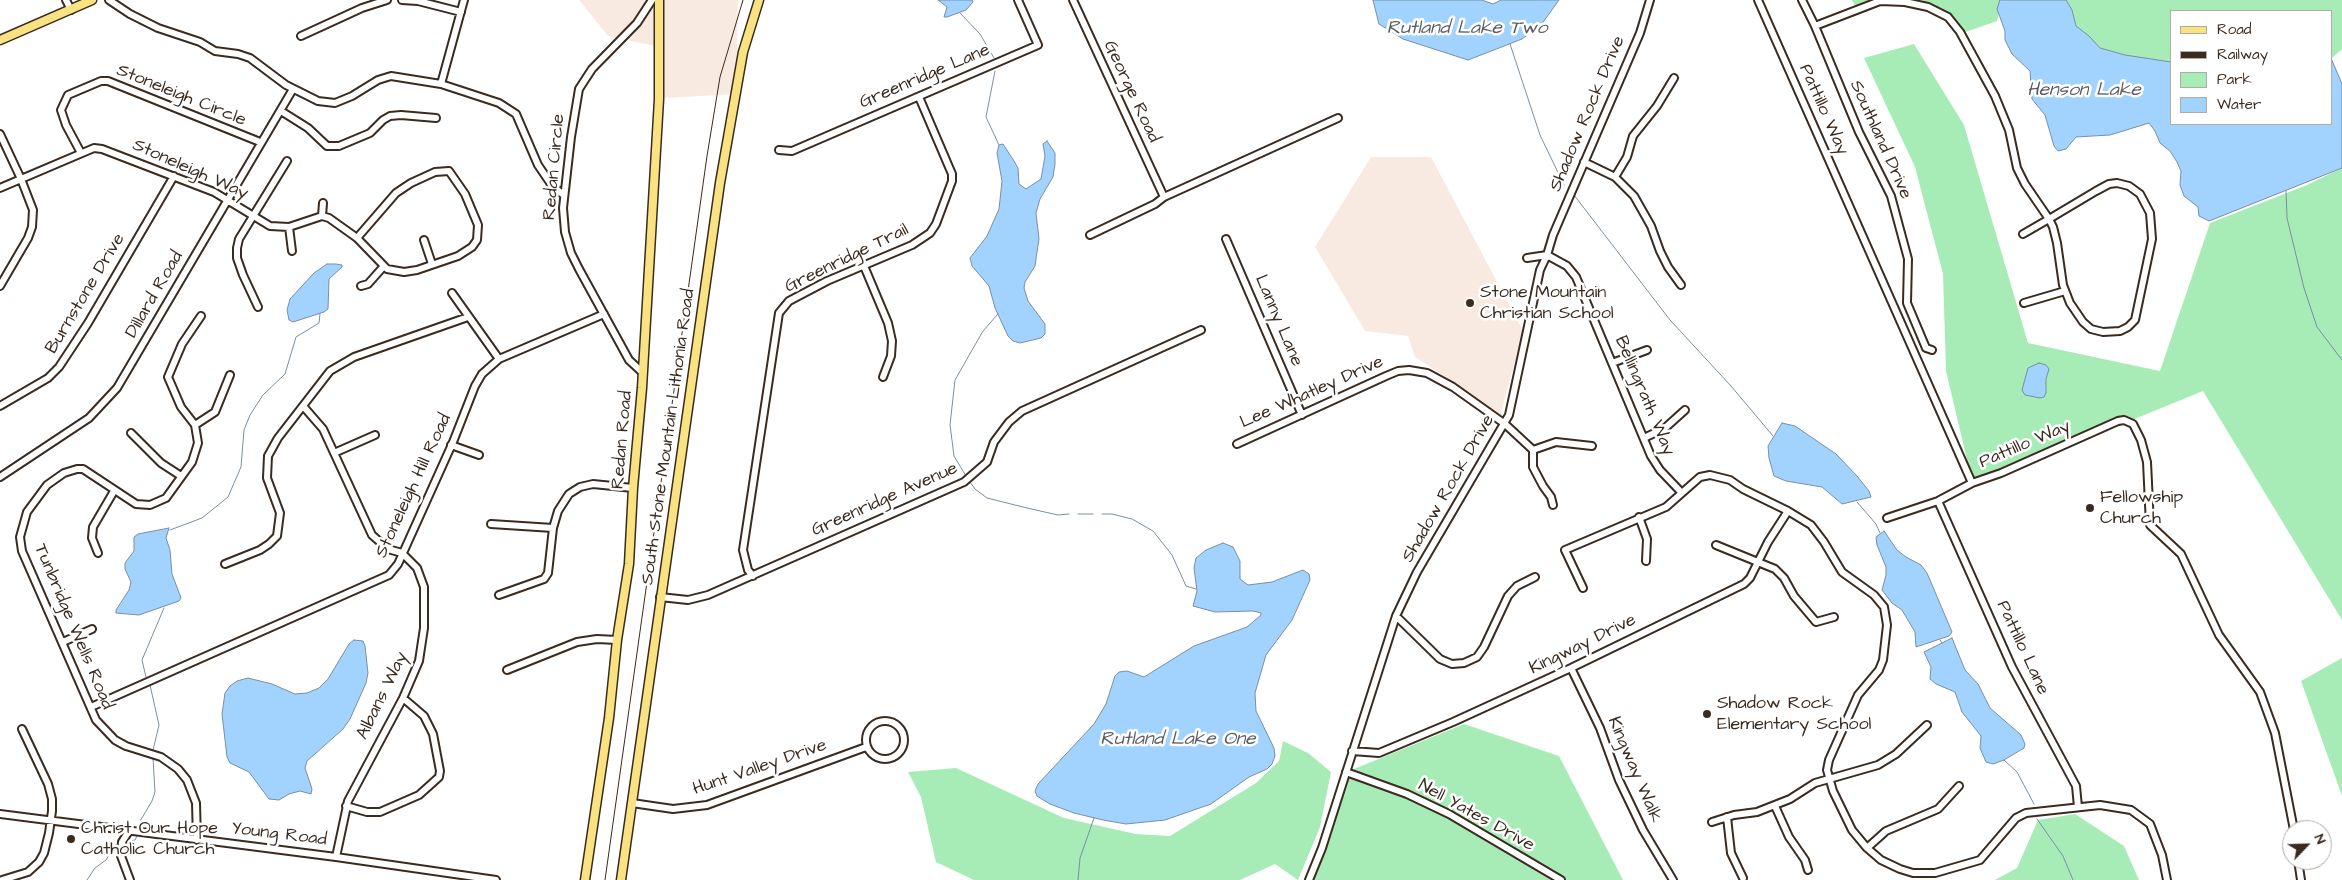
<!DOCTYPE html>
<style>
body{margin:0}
#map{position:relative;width:2342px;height:880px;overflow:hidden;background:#fff;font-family:"Architects Daughter",sans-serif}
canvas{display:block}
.legend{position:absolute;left:2170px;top:10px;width:162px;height:115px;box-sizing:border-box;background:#fff;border:1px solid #b1aaa5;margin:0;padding:6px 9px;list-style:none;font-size:15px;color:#3b2a1e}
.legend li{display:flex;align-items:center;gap:10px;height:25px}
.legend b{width:25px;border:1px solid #b1aaa5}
.north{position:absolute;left:2282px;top:820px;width:50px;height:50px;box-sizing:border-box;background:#fff;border:1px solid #b1aaa5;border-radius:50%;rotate:66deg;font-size:14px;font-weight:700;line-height:20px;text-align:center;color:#3b2a1e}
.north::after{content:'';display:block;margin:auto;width:18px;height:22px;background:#3b2a1e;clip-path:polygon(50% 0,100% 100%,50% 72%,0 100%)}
</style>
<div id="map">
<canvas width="2342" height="880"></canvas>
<ul class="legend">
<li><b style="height:6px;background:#f8e281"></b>Road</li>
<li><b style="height:6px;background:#3b2a1e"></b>Railway</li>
<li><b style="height:14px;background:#a7ecb7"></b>Park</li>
<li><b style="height:14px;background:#a2d2fe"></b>Water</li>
</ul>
<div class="north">N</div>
</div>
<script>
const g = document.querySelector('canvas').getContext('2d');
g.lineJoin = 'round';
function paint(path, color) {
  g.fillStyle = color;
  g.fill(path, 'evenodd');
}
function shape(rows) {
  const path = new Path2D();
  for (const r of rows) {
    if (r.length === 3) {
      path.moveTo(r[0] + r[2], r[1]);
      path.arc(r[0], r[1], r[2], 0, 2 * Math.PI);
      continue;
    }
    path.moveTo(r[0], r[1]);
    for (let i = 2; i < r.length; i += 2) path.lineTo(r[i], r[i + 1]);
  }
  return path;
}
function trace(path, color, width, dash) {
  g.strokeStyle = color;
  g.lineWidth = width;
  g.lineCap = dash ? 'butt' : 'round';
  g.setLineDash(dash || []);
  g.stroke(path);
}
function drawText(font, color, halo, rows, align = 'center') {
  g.font = font + ' "Architects Daughter",sans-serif';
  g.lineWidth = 5;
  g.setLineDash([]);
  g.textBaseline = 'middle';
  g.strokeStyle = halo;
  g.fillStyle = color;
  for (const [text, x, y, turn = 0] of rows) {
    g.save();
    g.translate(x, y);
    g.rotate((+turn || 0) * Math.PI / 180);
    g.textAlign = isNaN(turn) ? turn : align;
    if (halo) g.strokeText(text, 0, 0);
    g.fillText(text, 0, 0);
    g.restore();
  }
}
paint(shape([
 [579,0,738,0,736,94,665,98,655,46,608,36],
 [1371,157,1431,157,1523,331,1499,420,1470,393,1415,357,1408,336,1365,331,1315,247]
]), '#f8eae0');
paint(shape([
 [1852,0,2003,0,1997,21,1960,34,1934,7,1895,2,1857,10],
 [2063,0,2342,0,2342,49,2331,59,2331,11,2171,11,2171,68,2120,67,2080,40,2073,18],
 [1914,44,1964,125,2028,343,2160,371,2210,223,2307,185,2342,168,2342,620,2203,391,1973,485,1946,371,1943,274,1915,167,1864,58],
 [2342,658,2342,796,2301,681],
 [1464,724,1559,756,1623,880,1307,880,1340,792,1354,769],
 [1283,741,1308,753,1331,772,1320,827,1298,880,1275,864,1240,880,974,880,936,862,921,797,908,772,956,768,1064,818,1136,834,1170,836,1256,783,1279,761],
 [2075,814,2124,846,2139,880,1995,880,2017,868,2038,820]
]), '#a7ecb7');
const water = shape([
 [938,0,972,0,973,2,966,10,947,17,944,17,947,7,938,0],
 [1373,0,1482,0,1493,4,1501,0,1559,0,1541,25,1522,39,1468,60,1403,39,1379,24,1373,0],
 [2000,0,2066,0,2072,10,2076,26,2089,36,2100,48,2125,55,2171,62,2171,124,2331,124,2331,58,2342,84,2342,168,2209,221,2199,216,2198,207,2184,196,2180,185,2181,171,2177,162,2170,151,2160,143,2155,131,2149,123,2110,135,2076,137,2066,149,2058,151,2054,146,2045,115,2032,99,2030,71,2012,54,2005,40,2005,31,1997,9,2000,0],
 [1047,141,1055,153,1055,164,1053,177,1040,199,1036,213,1039,239,1037,252,1035,266,1025,282,1024,288,1028,301,1045,324,1045,334,1041,338,1020,343,1013,341,1008,336,995,308,989,286,972,266,970,258,987,236,999,209,1002,181,997,153,999,145,1003,144,1014,161,1018,168,1019,184,1026,189,1041,179,1045,156,1043,144,1047,141],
 [327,264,336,264,342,265,342,267,329,279,328,309,324,312,293,322,289,320,287,310,290,299,314,273,327,264],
 [2039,363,2046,365,2049,369,2046,379,2046,393,2044,397,2040,398,2025,395,2022,390,2028,368,2039,363],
 [1782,423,1795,426,1836,454,1857,476,1869,491,1871,497,1842,504,1822,487,1786,481,1774,476,1769,458,1768,446,1782,423],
 [169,528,166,538,170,550,172,574,181,598,179,601,139,615,116,613,116,610,129,590,131,582,125,569,125,563,134,551,134,537,138,534,169,528],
 [1884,531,1897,550,1906,557,1921,565,1927,573,1952,632,1949,636,1916,647,1915,632,1902,610,1892,603,1882,590,1886,575,1886,567,1877,545,1876,537,1884,531],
 [1223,543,1233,547,1240,561,1240,579,1248,585,1272,582,1303,570,1309,574,1310,580,1292,620,1266,655,1255,693,1256,711,1274,748,1275,756,1272,764,1267,769,1249,777,1211,804,1165,820,1126,824,1103,820,1074,813,1050,804,1037,796,1035,791,1038,784,1094,724,1106,704,1115,676,1119,672,1127,671,1144,677,1194,646,1247,627,1261,615,1261,613,1253,611,1215,612,1193,606,1197,591,1194,568,1196,558,1206,550,1223,543],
 [1952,638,1965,670,1978,684,1990,708,2021,735,2025,744,2024,748,2004,760,1993,764,1986,762,1980,748,1981,736,1962,712,1955,692,1936,684,1930,679,1931,667,1924,652,1952,638],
 [354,640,363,641,365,646,368,673,366,683,350,719,343,729,307,761,305,768,312,789,311,794,300,791,289,794,279,800,269,799,249,772,230,763,227,757,222,714,225,693,230,686,237,681,248,678,272,684,295,694,307,693,319,688,328,679,349,644,354,640]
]);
paint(water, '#a2d2fe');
trace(water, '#798fa4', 1);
trace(shape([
 [960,13,980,34,994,58],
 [1510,44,1540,135,1564,185],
 [995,71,986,117,999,145],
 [2286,191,2287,218,2304,288,2317,327,2342,360],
 [1574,195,1670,320,1731,386,1773,436],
 [966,476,954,456,950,425,955,380,983,331,998,314],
 [970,482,975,489,987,498,1027,508,1058,515,1069,514],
 [1857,502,1876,524,1880,533],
 [1078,514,1093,514],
 [1102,514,1112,514,1132,519,1153,531,1172,555,1186,586,1196,589],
 [170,530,202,518,228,497,241,467,244,430,250,415,263,395,285,374,296,337,319,323,320,314],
 [1940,640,1942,643],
 [146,677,142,660,164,608],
 [150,685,159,725,153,750],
 [2004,760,2017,772,2034,804],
 [2037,819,2063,856,2073,880],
 [139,823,152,801,155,792,153,758],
 [126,842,135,840,137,836],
 [87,880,95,868,106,860,115,845,118,844],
 [1078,880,1080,858,1094,818]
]), '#798fa4', 1);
const minor = shape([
 [66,0,71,10],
 [109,0,130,14,158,28,200,42,215,51,238,54,250,58,286,85,318,101,335,103,352,96,378,80,391,76,441,84,499,103,516,114,538,165,553,187,564,195],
 [402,0,418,1,461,12],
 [1073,0,1164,197,1155,204,1090,235],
 [1758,0,1972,483],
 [1802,0,1815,26,1859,132,1891,196,1908,259,1907,303,1926,348,1932,350],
 [1815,26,1880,1,1905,2,1928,7,1948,17,1960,32,1995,96,2009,130,2017,168,2025,184,2049,219,2053,227,2057,243,2063,285,2070,303,2083,322,2091,329,2103,332,2120,331,2128,327,2135,320,2152,239,2150,213,2140,194,2129,186,2117,183,2109,184,2096,191,2049,219,2023,234],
 [301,36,362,8,387,0],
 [441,84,464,0],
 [281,111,308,128,327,146,339,146,370,133,383,120,390,116,401,115,436,118],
 [0,134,21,179,33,210,32,227,28,238,0,286],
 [779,150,792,151,1038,45,1018,0],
 [81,153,66,125,61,110,68,95,101,81,108,81,260,142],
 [1584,162,1615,177,1634,196,1651,226,1660,251,1668,267,1681,285],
 [1615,177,1627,157,1633,136,1657,106,1674,78],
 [0,188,94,148,102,149,214,192,270,226,289,227,322,216,329,218,357,238,387,269,404,272,417,270,458,256,472,247,477,240,478,225,465,194,449,171,435,172,411,183,396,193,357,238],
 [1164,197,1338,118],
 [322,216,323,203],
 [289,227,292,251],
 [1226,239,1302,415],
 [424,240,432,264],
 [1527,258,1547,255,1567,266,1576,277,1651,456,1660,470,1681,492],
 [864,266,888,323,892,341,891,356,883,377],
 [361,286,368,284,384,266],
 [452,293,499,359],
 [2024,303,2065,291],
 [258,307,243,275,237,258,237,248,239,239,287,161],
 [1612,363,1647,350],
 [642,372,629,360,579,269,571,253,565,232,563,208,571,137,579,89,592,69,637,23,652,0],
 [0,406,48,378,59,367,88,323,174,176],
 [303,406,323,429,372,535,388,549,402,553,417,568,424,587,424,628,419,661,403,698,348,801,336,857],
 [195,425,215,412,230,375],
 [131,433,161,463,181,476],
 [1644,438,1665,428,1685,410],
 [1237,444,1386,376,1398,371,1409,370,1427,373,1453,387,1505,424,1533,450,1556,442,1592,446],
 [451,445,479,455],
 [1533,450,1533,467,1543,486,1551,497,1553,505],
 [334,453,375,435],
 [0,477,89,418,117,388,293,89],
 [1938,501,2012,667,2076,786,2078,807],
 [1639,517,1647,539,1646,561],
 [1887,518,1938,501,1972,483,2001,473,2118,421,2124,420,2133,424,2141,440,2147,462,2150,525,2181,554,2219,635,2260,692,2275,733,2294,830],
 [491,524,553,528],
 [1716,545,1775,569,1784,578,1794,596,1816,622,1834,617],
 [98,553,92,538,93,527,114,491],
 [225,564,260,550,269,544,277,536,280,513,267,478,268,456,278,438,330,371,354,357,468,317],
 [753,576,748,570,743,550,779,313,789,301,827,281,912,245,930,233,936,224,952,181,952,174,919,97],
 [1583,588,1565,550,1666,507,1700,477,1710,475,1730,480,1743,489,1788,511,1811,525,1824,542,1842,572,1874,595,1884,607,1887,625,1883,660,1879,670,1858,695,1829,760,1827,770,1833,791,1852,830,1867,848,1881,860,1900,869,1913,873,1935,873,1980,860,2016,818,2026,813,2100,805,2131,810,2150,824,2162,855,2167,880],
 [499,595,544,579,548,573,553,528,558,511,569,494,580,487,593,484,633,488],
 [660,597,688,600,708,595,964,482,987,462,994,442,1009,422,1022,411,1201,330],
 [1396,616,1440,659,1452,664,1464,663,1477,657,1484,647,1508,596,1517,586,1535,577],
 [63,642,92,629],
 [1571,668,1600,728,1619,780,1643,830,1673,880],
 [507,670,577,642,597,639,617,640],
 [91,707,389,575,398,564,453,442,475,386,482,374,499,359,604,314],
 [885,740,19],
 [1352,751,1379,753,1453,722,1571,668,1744,584,1750,578,1768,542,1788,511],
 [1346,772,1407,794,1449,814,1561,880],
 [632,803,673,809,707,805,866,747],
 [346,806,367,812,380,812,419,795,439,777,440,771,433,734,424,716,403,698],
 [1775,806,1789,837,1805,860,1808,870],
 [0,814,336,857,496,880],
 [1727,817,1731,853,1743,878],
 [1712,822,1734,815,1757,812,1790,799,1815,783,1878,765,1896,754,1927,725],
 [129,831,122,842,121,856,130,880],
 [197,840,196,803,187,780,178,769,161,757,126,746,115,740,96,720,22,551,20,537,27,512,47,485,64,473,77,469,83,469,136,504,150,505,166,498,192,462,198,443,195,425,181,407,168,377,182,344,201,316],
 [1867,848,1886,831,1938,809,1959,786],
 [2298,860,2301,880],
 [2,880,28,872,39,862,44,853,49,833,52,811,52,799,48,784,22,729],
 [1309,880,1322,848,1396,616,1417,572,1509,415,1540,270,1547,255,1553,235,1640,33,1650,0]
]);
const major = shape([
 [0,40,92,0],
 [585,880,609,718,617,640,629,564,633,488,642,388,659,99,659,0],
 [621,880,720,183,743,52,759,0]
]);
trace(minor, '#3b2a1e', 10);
trace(major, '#3b2a1e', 11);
trace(minor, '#fff', 6);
trace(major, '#f8e281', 8);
trace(shape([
 [605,880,707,156,720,77,743,0]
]), '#3b2a1e', 1);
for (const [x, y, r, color] of [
 [1470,303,5,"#3b2a1e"],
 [2090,508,5,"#3b2a1e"],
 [1707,714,5,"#3b2a1e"],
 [71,839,5,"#3b2a1e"]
]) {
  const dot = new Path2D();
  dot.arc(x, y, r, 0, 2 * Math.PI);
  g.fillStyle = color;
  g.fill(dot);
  trace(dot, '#fff', 2);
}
drawText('18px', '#3b2a1e', '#fff', [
 ["Greenridge Lane",925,77,-23],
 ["George Road",1131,92,65],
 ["Stoneleigh Circle",181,96,22],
 ["Pattillo Way",1823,110,66],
 ["Shadow Rock Drive",1588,114,-67],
 ["Southland Drive",1880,140,66],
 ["Redan Circle",555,167,-85],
 ["Stoneleigh Way",190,170,24],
 ["Greenridge Trail",847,259,-26],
 ["Burnstone Drive",86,294,-59],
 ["Dillard Road",155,295,-60],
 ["Lanny Lane",1278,321,67],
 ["Lee Whatley Drive",1312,393,-24],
 ["Bellingrath Way",1644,396,67],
 ["South Stone Mountain Lithonia Road",669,437,-82],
 ["Redan Road",623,440,-85],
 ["Pattillo Way",2025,445,-23],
 ["Stoneleigh Hill Road",414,486,-65],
 ["Shadow Rock Drive",1449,489,-60],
 ["Greenridge Avenue",885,500,-24],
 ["Tunbridge Wells Road",73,627,67],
 ["Kingway Drive",1583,645,-26],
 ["Pattillo Lane",2022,648,65],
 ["Albans Way",383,696,-64],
 ["Hunt Valley Drive",760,768,-19],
 ["Kingway Walk",1634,770,67],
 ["Nell Yates Drive",1476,816,29],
 ["Young Road",279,835,7]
]);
drawText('18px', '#3b2a1e', '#fff', [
 ["Stone Mountain",1480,293],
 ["Christian School",1480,314],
 ["Fellowship",2100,498],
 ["Church",2100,519],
 ["Shadow Rock",1717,704],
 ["Elementary School",1717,725],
 ["Christ Our Hope",81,829],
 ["Catholic Church",81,850]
], 'left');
drawText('italic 19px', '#5a5c61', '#fff', [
 ["Rutland Lake Two",1467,29],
 ["Henson Lake",2084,91],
 ["Rutland Lake One",1178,740]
]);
</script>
